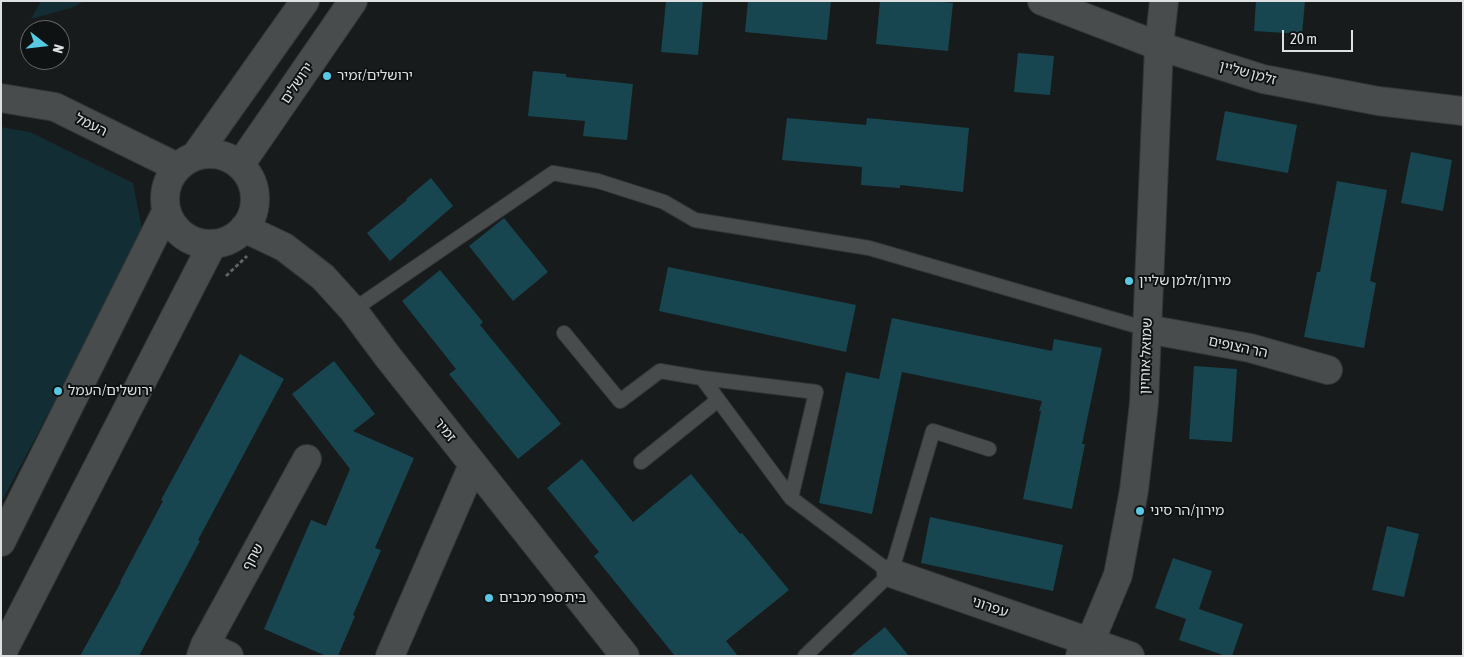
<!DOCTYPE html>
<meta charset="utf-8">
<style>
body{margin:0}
#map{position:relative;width:1464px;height:657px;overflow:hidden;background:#181b1c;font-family:"Asap Condensed",sans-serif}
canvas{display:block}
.frame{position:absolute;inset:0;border:2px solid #dee0e1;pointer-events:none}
.north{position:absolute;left:20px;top:20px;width:50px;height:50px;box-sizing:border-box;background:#0f1213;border:1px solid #626465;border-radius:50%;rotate:106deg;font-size:14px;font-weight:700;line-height:20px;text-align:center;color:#dee0e1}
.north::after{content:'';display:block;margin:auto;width:18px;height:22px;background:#58c9e3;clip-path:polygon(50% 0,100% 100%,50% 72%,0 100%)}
.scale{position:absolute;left:1282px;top:30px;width:71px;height:22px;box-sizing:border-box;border:2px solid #dee0e1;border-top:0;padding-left:6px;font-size:15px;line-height:18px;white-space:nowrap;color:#dee0e1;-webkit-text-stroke:4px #0f1213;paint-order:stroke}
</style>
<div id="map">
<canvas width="1464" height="657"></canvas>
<div class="frame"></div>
<div class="north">N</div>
<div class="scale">20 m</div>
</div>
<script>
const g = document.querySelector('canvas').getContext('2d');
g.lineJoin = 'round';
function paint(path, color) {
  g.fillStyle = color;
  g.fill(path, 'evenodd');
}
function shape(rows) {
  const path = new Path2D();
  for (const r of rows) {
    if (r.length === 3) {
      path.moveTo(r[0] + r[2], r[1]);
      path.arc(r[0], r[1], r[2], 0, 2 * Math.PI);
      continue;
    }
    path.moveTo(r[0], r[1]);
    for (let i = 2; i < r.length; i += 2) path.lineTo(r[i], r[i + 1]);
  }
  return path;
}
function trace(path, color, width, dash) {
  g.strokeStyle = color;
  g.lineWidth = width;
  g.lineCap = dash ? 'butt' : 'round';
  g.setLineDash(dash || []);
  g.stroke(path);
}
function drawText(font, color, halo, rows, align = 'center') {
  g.font = font + ' "Asap Condensed","Noto Sans Hebrew",sans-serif';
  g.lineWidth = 4;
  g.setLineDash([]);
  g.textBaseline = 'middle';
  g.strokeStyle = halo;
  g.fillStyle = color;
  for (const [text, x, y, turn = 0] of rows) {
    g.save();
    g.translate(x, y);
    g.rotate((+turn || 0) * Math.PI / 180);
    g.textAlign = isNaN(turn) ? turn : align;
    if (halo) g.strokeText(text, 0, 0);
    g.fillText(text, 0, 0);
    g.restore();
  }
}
paint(shape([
 [41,1,84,1,74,7,31,19],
 [1,127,30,132,133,183,143,234,1,503]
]), '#122d33');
paint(shape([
 [666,1,703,1,698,55,661,52],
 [748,1,831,1,827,40,745,32],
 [880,1,932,1,953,3,948,51,876,44],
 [1256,1,1305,1,1302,34,1254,31],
 [1018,53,1054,56,1050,95,1014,92],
 [533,71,566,74,566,77,633,84,627,140,583,136,585,121,528,116],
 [1225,111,1297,125,1288,173,1216,160],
 [787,118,866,125,867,118,969,128,963,192,900,185,900,188,861,185,862,167,782,160],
 [1411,152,1452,160,1443,211,1401,203],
 [431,178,453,206,390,261,367,233,407,200,406,199],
 [1337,181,1387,190,1370,281,1376,283,1364,348,1304,337,1317,272,1320,272],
 [504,218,548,272,513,301,469,246],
 [668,267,856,305,846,352,659,311],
 [440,270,483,322,480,325,561,424,518,459,449,374,456,369,402,301],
 [892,318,1052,351,1054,339,1102,348,1082,444,1085,444,1072,509,1023,499,1041,411,1039,411,1042,401,902,372,872,514,819,503,846,372,879,379],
 [240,354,284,379,198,540,200,541,139,656,80,656,121,582,120,582,163,501,161,500],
 [334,361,375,414,353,431,414,458,375,548,381,550,353,615,355,616,338,656,326,656,264,629,311,520,326,526,350,469,292,394],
 [1194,366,1237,369,1232,442,1189,439],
 [582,459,633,522,691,474,740,534,742,533,789,590,726,641,738,656,675,656,594,556,599,552,547,488],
 [930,517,1063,545,1053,591,921,563],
 [1387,526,1419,534,1404,597,1372,590],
 [1173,558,1212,571,1199,609,1243,624,1232,656,1226,656,1179,640,1186,619,1155,608],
 [885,627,909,656,850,656]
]), '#174651');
const lane = shape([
 [353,310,553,173,598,181,664,202,695,220,869,248,1147,329],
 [564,333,620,401,660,371,702,378,791,498,891,573],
 [702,378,816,392,791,498],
 [641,462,718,400],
 [805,656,891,573,933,431,989,449]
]);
const street = shape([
 [1042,1,1159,46],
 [1147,329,1250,348,1328,370],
 [891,573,1130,656],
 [205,645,229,656],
 [201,656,205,645,307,459],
 [390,656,473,465]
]);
const secondary = shape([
 [1159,46,1263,79,1378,101,1463,111],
 [1,98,55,107,177,167],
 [210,199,45],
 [196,155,305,1],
 [240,165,353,1],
 [244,228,284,247,323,277,353,310,388,357,625,656],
 [1,542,166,212],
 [1,655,212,245],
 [1080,656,1090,642,1118,575,1134,490,1144,403,1159,46,1164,1]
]);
trace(lane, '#343637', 16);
trace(street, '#343637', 30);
trace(secondary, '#343637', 30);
trace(shape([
 [226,276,247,256]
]), '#606263', 3, [4, 2.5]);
trace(lane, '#484c4d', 14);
trace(street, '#484c4d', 28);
trace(secondary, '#484c4d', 28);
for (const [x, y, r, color] of [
 [327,76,5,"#58c9e3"],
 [1129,281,5,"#58c9e3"],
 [58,391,5,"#58c9e3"],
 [1140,511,5,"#58c9e3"],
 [489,598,5,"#58c9e3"]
]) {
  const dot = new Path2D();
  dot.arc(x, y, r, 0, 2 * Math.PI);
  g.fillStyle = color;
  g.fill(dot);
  trace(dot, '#0f1213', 2);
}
drawText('14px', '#dee0e1', '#0f1213', [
 ["זלמן שליין",1248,73,15],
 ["ירושלים",297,83,-56],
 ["העמל",91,125,26],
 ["הר הצופים",1238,347,12],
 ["שמואל אוחיון",1146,356,-88],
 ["זמיר",445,430,52],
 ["שחף",253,557,-61],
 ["עפרוני",990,607,19]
]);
drawText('14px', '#dee0e1', '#0f1213', [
 ["ירושלים/זמיר",337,76],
 ["מירון/זלמן שליין",1139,281],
 ["ירושלים/העמל",68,391],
 ["מירון/הר סיני",1150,511],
 ["בית ספר מכבים",499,598]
], 'left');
</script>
